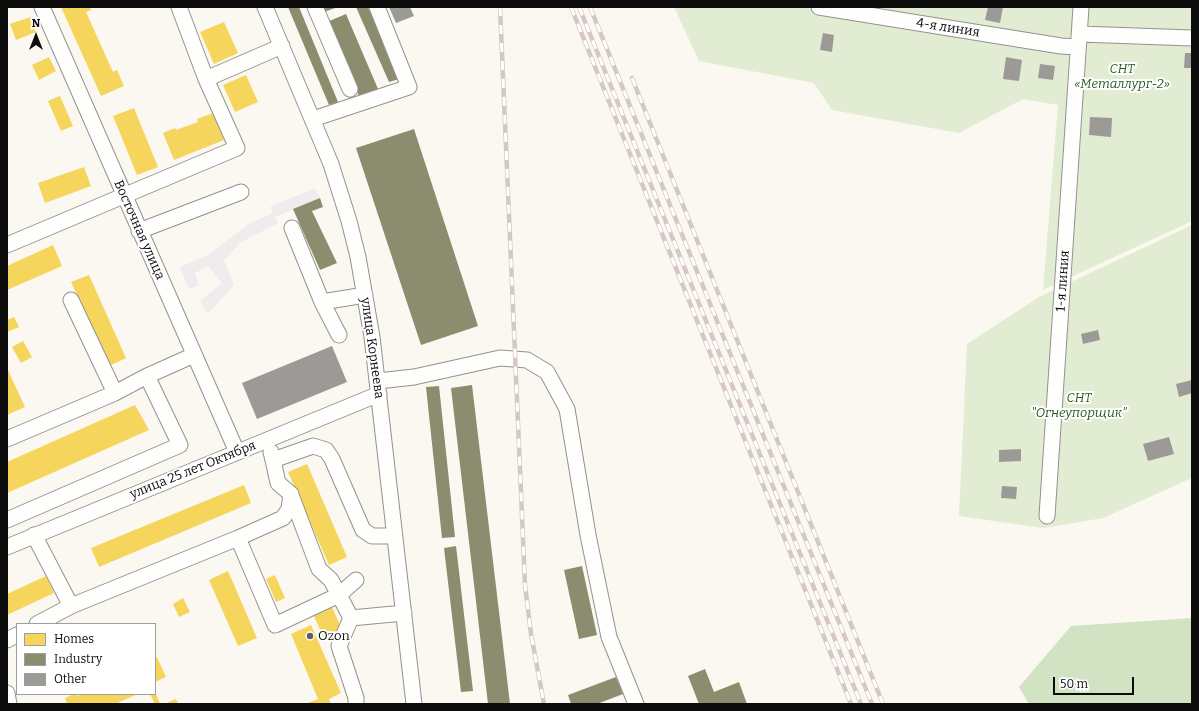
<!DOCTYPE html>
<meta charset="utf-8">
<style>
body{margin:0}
#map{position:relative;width:1199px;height:711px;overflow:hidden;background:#faf8f0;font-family:Bitter,serif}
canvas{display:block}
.frame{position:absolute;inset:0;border:8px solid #0c0c0c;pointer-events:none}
.legend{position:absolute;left:16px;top:623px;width:140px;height:72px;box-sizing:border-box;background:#fff;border:1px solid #9e9e9e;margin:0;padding:5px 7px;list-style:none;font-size:12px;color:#0c0c0c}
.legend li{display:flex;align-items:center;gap:8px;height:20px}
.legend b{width:20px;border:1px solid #9e9e9e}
.north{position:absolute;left:16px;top:16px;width:40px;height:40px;-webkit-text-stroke:3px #fff;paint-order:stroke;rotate:0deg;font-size:11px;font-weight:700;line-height:16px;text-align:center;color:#0c0c0c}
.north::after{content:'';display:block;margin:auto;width:14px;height:18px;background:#0c0c0c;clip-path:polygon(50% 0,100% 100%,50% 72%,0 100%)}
.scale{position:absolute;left:1053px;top:677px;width:81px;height:18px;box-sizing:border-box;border:2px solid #0c0c0c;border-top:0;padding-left:5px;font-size:12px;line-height:14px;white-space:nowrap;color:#0c0c0c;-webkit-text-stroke:3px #fff;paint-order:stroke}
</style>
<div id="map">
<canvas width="1199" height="711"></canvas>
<div class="frame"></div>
<ul class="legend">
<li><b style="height:11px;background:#f6d55c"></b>Homes</li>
<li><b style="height:11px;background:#8c8c6e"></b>Industry</li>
<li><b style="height:11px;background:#9c9a96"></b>Other</li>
</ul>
<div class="north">N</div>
<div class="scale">50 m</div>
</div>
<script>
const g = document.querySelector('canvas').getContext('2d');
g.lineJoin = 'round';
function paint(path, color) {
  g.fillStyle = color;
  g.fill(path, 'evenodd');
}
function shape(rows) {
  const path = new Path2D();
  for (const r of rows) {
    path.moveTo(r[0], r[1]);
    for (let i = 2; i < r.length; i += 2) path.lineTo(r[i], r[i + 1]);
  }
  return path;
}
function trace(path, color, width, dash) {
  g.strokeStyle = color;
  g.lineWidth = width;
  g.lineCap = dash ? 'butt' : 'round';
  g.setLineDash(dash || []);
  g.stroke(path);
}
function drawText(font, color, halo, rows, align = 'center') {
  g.font = font + ' Bitter,serif';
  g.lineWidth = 4;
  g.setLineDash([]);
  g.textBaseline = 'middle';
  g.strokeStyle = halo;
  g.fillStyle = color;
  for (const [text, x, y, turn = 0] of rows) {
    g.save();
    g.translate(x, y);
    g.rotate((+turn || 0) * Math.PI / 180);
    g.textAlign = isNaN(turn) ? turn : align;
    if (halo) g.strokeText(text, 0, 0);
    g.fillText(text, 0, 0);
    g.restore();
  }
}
paint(shape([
 [315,188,320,198,275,217,278,223,240,243,224,260,234,285,208,314,200,301,222,283,208,266,195,273,199,286,189,289,180,267,208,255,247,225,273,213,270,207]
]), '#f1ebed');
paint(shape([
 [674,7,1192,7,1192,221,1043,290,1058,105,1023,99,959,133,832,110,814,83,699,61],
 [1192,225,1192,478,1103,518,1043,528,959,516,967,344,1039,297]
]), '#e1ecd3');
paint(shape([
 [1192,618,1192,704,1029,704,1019,687,1071,626]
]), '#d1e3c2');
paint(shape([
 [61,7,90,7,91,10,86,12,113,72,117,70,124,86,101,96],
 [31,17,36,32,16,40,10,24],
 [224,22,238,53,214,64,200,32],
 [49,57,56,71,39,80,32,65],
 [246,75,258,102,235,112,223,85],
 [60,96,73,126,61,131,48,101],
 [134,108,158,167,137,175,113,116],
 [213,113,224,140,174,160,163,133,175,128,176,130,198,122,197,119],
 [84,167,91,186,45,203,38,183],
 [53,245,62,266,7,290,7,266],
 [89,275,126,358,109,366,71,282],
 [14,317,19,327,7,332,7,320],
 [23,341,32,357,21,363,12,347],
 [7,368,25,407,7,415],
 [135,405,149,430,7,493,7,462],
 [307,464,347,557,329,565,288,472],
 [244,485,251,503,99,567,91,548],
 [228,571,257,638,238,646,209,580],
 [275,575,285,598,276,602,266,579],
 [46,576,54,593,7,615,7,594],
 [183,598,190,612,179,617,173,604],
 [330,602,342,630,324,638,311,610],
 [311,625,341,693,329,699,331,704,305,704,318,699,291,634],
 [157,657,166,677,155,682,155,658],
 [74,694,76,694,77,696,82,694,138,694,115,704,67,704,65,698],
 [150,694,156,694,160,704,155,704],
 [176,699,178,704,164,704]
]), '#f6d55c');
paint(shape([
 [288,7,299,7,338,102,329,105],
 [322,7,338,7,324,12],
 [356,7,368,7,399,79,389,82],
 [346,14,378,89,359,96,327,22],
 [414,129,478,326,421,345,356,148],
 [320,198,323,207,312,211,337,263,320,270,293,209],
 [472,385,510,704,488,704,451,388],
 [439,386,455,537,442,538,426,387],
 [456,546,473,691,461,692,444,548],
 [582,566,597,635,579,639,564,570],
 [705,669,714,692,739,682,747,704,699,704,688,676],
 [616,677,623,694,597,704,571,704,568,695]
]), '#8c8c6e');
paint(shape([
 [389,7,410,7,414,16,396,23],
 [988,7,1003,7,1000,23,985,20],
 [823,33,834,35,832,52,820,50],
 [1185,53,1192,53,1192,68,1184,68],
 [1006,57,1022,60,1019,81,1003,79],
 [1040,64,1055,66,1053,80,1038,78],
 [1090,117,1112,118,1111,137,1089,135],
 [1098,330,1100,340,1083,344,1081,334],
 [332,346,347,382,257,419,242,383],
 [1192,380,1192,393,1179,397,1176,384],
 [1169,437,1174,454,1148,461,1143,444],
 [1021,449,1021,461,999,462,999,450],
 [1002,486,1017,487,1016,499,1001,498]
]), '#9c9a96');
const minor = shape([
 [42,7,237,452],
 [265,7,331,164,349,221,358,257,372,337,414,704],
 [315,7,350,89],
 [819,7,1061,46,1078,47],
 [1080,34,1192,38],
 [206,79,282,46],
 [313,119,409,87,377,7],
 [292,228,322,302,365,295],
 [139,231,241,192],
 [7,245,237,148,206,79,179,7],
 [71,300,115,393],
 [322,302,339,335],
 [378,381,414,377,500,358,527,360,547,372,567,409,588,535,609,637,636,704],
 [7,439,115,393,147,376,194,355],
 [271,452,273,460,313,446,326,450,332,459,363,530,372,536,394,536],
 [1047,516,1081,7],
 [7,520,180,445,147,376],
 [34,535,71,606,37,624],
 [238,538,275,625,339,595,331,580,319,569,291,495],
 [7,547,379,394],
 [71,606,238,538,283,518,289,509,291,494,278,483,273,460],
 [351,618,339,595,356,580],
 [7,640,17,635],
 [7,693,9,704],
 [356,704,356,698,339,646,351,618,404,613]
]);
trace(minor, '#93928f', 17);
trace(minor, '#fefefd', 15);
const rail = shape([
 [500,7,525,585,531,634,544,704],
 [571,7,851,704],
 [579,7,861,704],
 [590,7,872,704],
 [632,78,883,704]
]);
trace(rail, '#d5c7c5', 4.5);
trace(rail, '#fff', 3, [9]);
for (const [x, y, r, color] of [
 [310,636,4,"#5f5f5c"]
]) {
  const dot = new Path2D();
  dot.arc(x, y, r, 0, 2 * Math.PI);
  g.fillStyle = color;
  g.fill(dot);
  trace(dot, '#fff', 1.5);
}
drawText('13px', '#0c0c0c', '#fff', [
 ["4-я линия",948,28,9],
 ["Восточная улица",139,230,66],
 ["1-я линия",1063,281,-86],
 ["улица Корнеева",372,348,82],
 ["улица 25 лет Октября",193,470,-22]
]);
drawText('italic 13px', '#2a5b25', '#fff', [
 ["СНТ",1122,69],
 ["«Металлург-2»",1122,84],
 ["СНТ",1079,398],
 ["\"Огнеупорщик\"",1079,413]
]);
drawText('13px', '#0c0c0c', '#fff', [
 ["Ozon",318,636]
], 'left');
</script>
